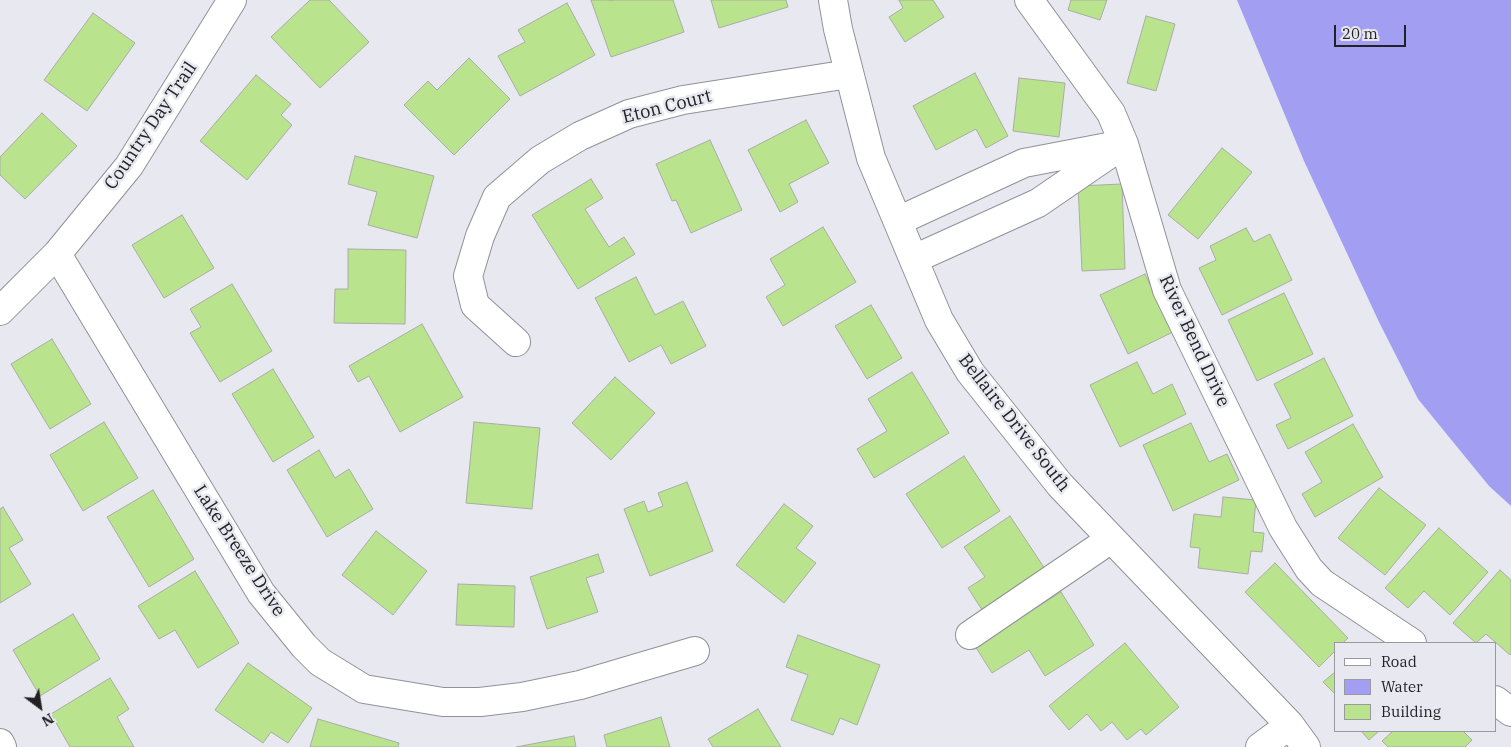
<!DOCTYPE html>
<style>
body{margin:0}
#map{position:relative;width:1511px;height:747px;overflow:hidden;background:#e8e8f1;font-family:"IBM Plex Serif",serif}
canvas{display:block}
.legend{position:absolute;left:1334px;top:642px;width:162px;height:90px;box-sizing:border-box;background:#e8e8f1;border:1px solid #99999f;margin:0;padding:6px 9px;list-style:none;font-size:15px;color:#222225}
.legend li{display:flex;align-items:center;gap:10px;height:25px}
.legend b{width:25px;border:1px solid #99999f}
.north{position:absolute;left:15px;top:682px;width:50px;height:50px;-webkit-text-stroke:4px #e8e8f1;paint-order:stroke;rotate:149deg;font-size:14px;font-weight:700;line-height:20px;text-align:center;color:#222225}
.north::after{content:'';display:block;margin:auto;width:18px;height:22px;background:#222225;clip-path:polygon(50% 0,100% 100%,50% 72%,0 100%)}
.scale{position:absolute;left:1334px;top:25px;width:72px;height:22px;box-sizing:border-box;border:2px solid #222225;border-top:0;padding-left:6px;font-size:15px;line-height:18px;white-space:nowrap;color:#222225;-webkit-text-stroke:4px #e8e8f1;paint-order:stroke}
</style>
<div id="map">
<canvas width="1511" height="747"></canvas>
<ul class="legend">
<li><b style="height:6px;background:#fff"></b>Road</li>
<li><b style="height:14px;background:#a29ff3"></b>Water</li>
<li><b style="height:14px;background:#b9e38d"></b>Building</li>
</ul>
<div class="north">N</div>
<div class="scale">20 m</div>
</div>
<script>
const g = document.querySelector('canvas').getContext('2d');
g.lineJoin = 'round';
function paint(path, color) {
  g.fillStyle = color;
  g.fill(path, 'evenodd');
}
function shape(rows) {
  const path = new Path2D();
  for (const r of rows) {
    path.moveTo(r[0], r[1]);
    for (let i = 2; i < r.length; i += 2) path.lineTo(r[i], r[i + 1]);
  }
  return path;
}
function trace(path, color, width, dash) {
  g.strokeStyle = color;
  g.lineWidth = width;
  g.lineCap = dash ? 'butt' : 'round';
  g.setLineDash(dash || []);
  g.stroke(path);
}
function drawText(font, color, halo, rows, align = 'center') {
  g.font = font + ' "IBM Plex Serif",serif';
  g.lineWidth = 5;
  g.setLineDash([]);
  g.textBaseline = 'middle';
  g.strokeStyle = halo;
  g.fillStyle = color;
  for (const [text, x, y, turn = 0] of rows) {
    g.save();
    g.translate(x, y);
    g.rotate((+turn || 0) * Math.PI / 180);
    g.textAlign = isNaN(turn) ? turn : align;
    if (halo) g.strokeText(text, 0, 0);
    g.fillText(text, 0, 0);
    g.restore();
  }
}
paint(shape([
 [1237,0,1511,0,1511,506,1489,486,1418,399,1379,322,1304,161]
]), '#a29ff3');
const building = shape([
 [310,0,329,0,369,42,320,88,271,37,310,0],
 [591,0,609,0,610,1,614,0,673,0,684,32,611,57,591,0],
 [711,0,786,0,788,7,719,28,711,0],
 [899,0,933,0,944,17,905,42,889,17,903,8,899,0],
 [1071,0,1107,0,1100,20,1068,10,1071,0],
 [567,3,595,55,520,96,498,56,525,42,518,30,567,3],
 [93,13,135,43,87,111,44,80,93,13],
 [1146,16,1175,24,1156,91,1127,83,1146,16],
 [469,58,510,99,454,155,404,105,428,81,437,90,469,58],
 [975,73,1008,136,986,148,976,129,936,150,913,106,975,73],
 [256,75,291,104,281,115,292,125,247,180,200,141,256,75],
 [1019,78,1065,83,1059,137,1013,131,1019,78],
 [42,113,77,146,25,199,0,175,0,157,42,113],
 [806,120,829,163,789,184,798,202,780,212,748,150,806,120],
 [710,140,742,210,691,233,676,200,672,201,656,164,710,140],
 [1222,148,1252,172,1198,239,1168,215,1222,148],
 [355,156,434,176,417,238,368,225,377,192,348,184,355,156],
 [591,179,603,198,585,209,609,247,624,237,635,254,578,289,532,215,591,179],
 [1122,184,1125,269,1082,271,1078,186,1122,184],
 [182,215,214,268,164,298,132,245,182,215],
 [823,227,856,282,783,326,766,297,785,285,770,259,823,227],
 [1246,228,1254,242,1270,234,1292,280,1222,315,1199,268,1216,260,1210,246,1246,228],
 [348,249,406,250,405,324,334,323,335,289,348,289,348,249],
 [1145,274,1173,332,1128,354,1100,295,1145,274],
 [636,277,655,315,683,301,706,346,671,364,661,345,629,362,595,298,636,277],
 [232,284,272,351,220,382,190,333,201,327,190,309,232,284],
 [1284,293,1313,354,1257,381,1228,320,1284,293],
 [871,305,902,358,867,379,835,326,871,305],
 [422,324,463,397,400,432,369,376,358,382,349,366,422,324],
 [52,339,91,404,50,429,11,364,52,339],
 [1324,358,1353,416,1288,449,1276,425,1291,418,1274,384,1324,358],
 [1137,362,1153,394,1172,384,1186,414,1120,447,1090,385,1137,362],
 [273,369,314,437,273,462,232,394,273,369],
 [912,372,949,433,874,478,857,449,887,431,868,399,912,372],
 [615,377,655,413,611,460,572,423,615,377],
 [104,422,138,478,83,511,50,455,104,422],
 [474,422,540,428,532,509,466,503,474,422],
 [1191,423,1209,462,1227,454,1239,480,1173,511,1143,445,1191,423],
 [1353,424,1383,477,1315,517,1302,494,1322,482,1305,452,1353,424],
 [319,450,335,478,349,469,373,509,327,537,287,470,319,450],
 [964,456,1000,511,942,548,906,494,964,456],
 [687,482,713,551,650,576,624,509,644,501,648,512,663,506,658,493,687,482],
 [1379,488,1426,525,1385,575,1338,538,1379,488],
 [153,490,194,559,149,587,107,517,153,490],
 [1223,497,1256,500,1253,532,1264,533,1262,552,1251,551,1248,574,1198,568,1200,548,1190,547,1194,514,1221,517,1223,497],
 [784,504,813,526,796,548,816,563,784,603,736,565,784,504],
 [3,507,23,540,9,548,31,584,0,603,0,509,3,507],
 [1010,516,1047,572,984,613,968,588,985,577,964,547,1010,516],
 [1439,528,1488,572,1450,615,1424,591,1408,608,1385,588,1439,528],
 [376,531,427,571,393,615,342,575,376,531],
 [598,554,604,572,586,578,598,612,547,629,530,577,598,554],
 [1275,563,1348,638,1343,643,1335,643,1335,651,1319,667,1245,592,1275,563],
 [1500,570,1511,580,1511,653,1510,655,1486,634,1476,643,1453,623,1500,570],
 [195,571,239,643,198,668,175,630,159,639,138,606,195,571],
 [458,584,515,586,514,627,456,625,458,584],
 [1061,592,1094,645,1045,676,1029,650,992,673,975,646,1061,592],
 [73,614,100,659,40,696,13,650,73,614],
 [798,635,880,665,857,725,840,718,833,735,791,720,808,675,786,667,798,635],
 [1125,643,1179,707,1146,735,1141,729,1127,740,1112,722,1101,731,1087,714,1069,730,1049,706,1125,643],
 [248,663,312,708,288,743,271,732,263,743,215,710,248,663],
 [1335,672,1335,694,1323,682,1335,672],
 [110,678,129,709,117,717,134,747,70,747,51,714,110,678],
 [758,709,781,747,713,747,708,739,758,709],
 [661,717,670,747,607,747,604,735,661,717],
 [318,719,399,743,398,747,310,747,318,719],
 [1361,731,1379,731,1369,740,1361,731],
 [1393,731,1463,731,1472,740,1465,747,1388,747,1382,741,1393,731],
 [574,736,576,747,516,747,574,736]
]);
paint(building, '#b9e38d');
trace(building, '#a9ada5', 1);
const minor = shape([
 [833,0,838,29,871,158,939,320,970,372,1060,485,1290,725,1306,747],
 [1029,0,1111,113,1124,144,1167,290,1283,528,1309,569,1322,583,1412,643],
 [898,221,1024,163,1113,146],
 [57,254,261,593,304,646,320,662,364,689,443,702,480,702,522,697,580,685,695,651],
 [914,259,1038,203,1124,144],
 [0,311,57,254,129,166,232,0],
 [516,342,475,305,468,276,480,236,497,197,540,160,580,136,629,114,683,100,849,74],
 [970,635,1111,539],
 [1495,700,1511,712],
 [0,743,2,747],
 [1260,747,1290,725]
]);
trace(minor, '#919199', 30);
trace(minor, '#fff', 28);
drawText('18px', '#222225', '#e8e8f1', [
 ["Eton Court",667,107,-14],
 ["Country Day Trail",151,126,-56],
 ["River Bend Drive",1194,341,65],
 ["Bellaire Drive South",1014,423,52],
 ["Lake Breeze Drive",239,551,57]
]);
</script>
